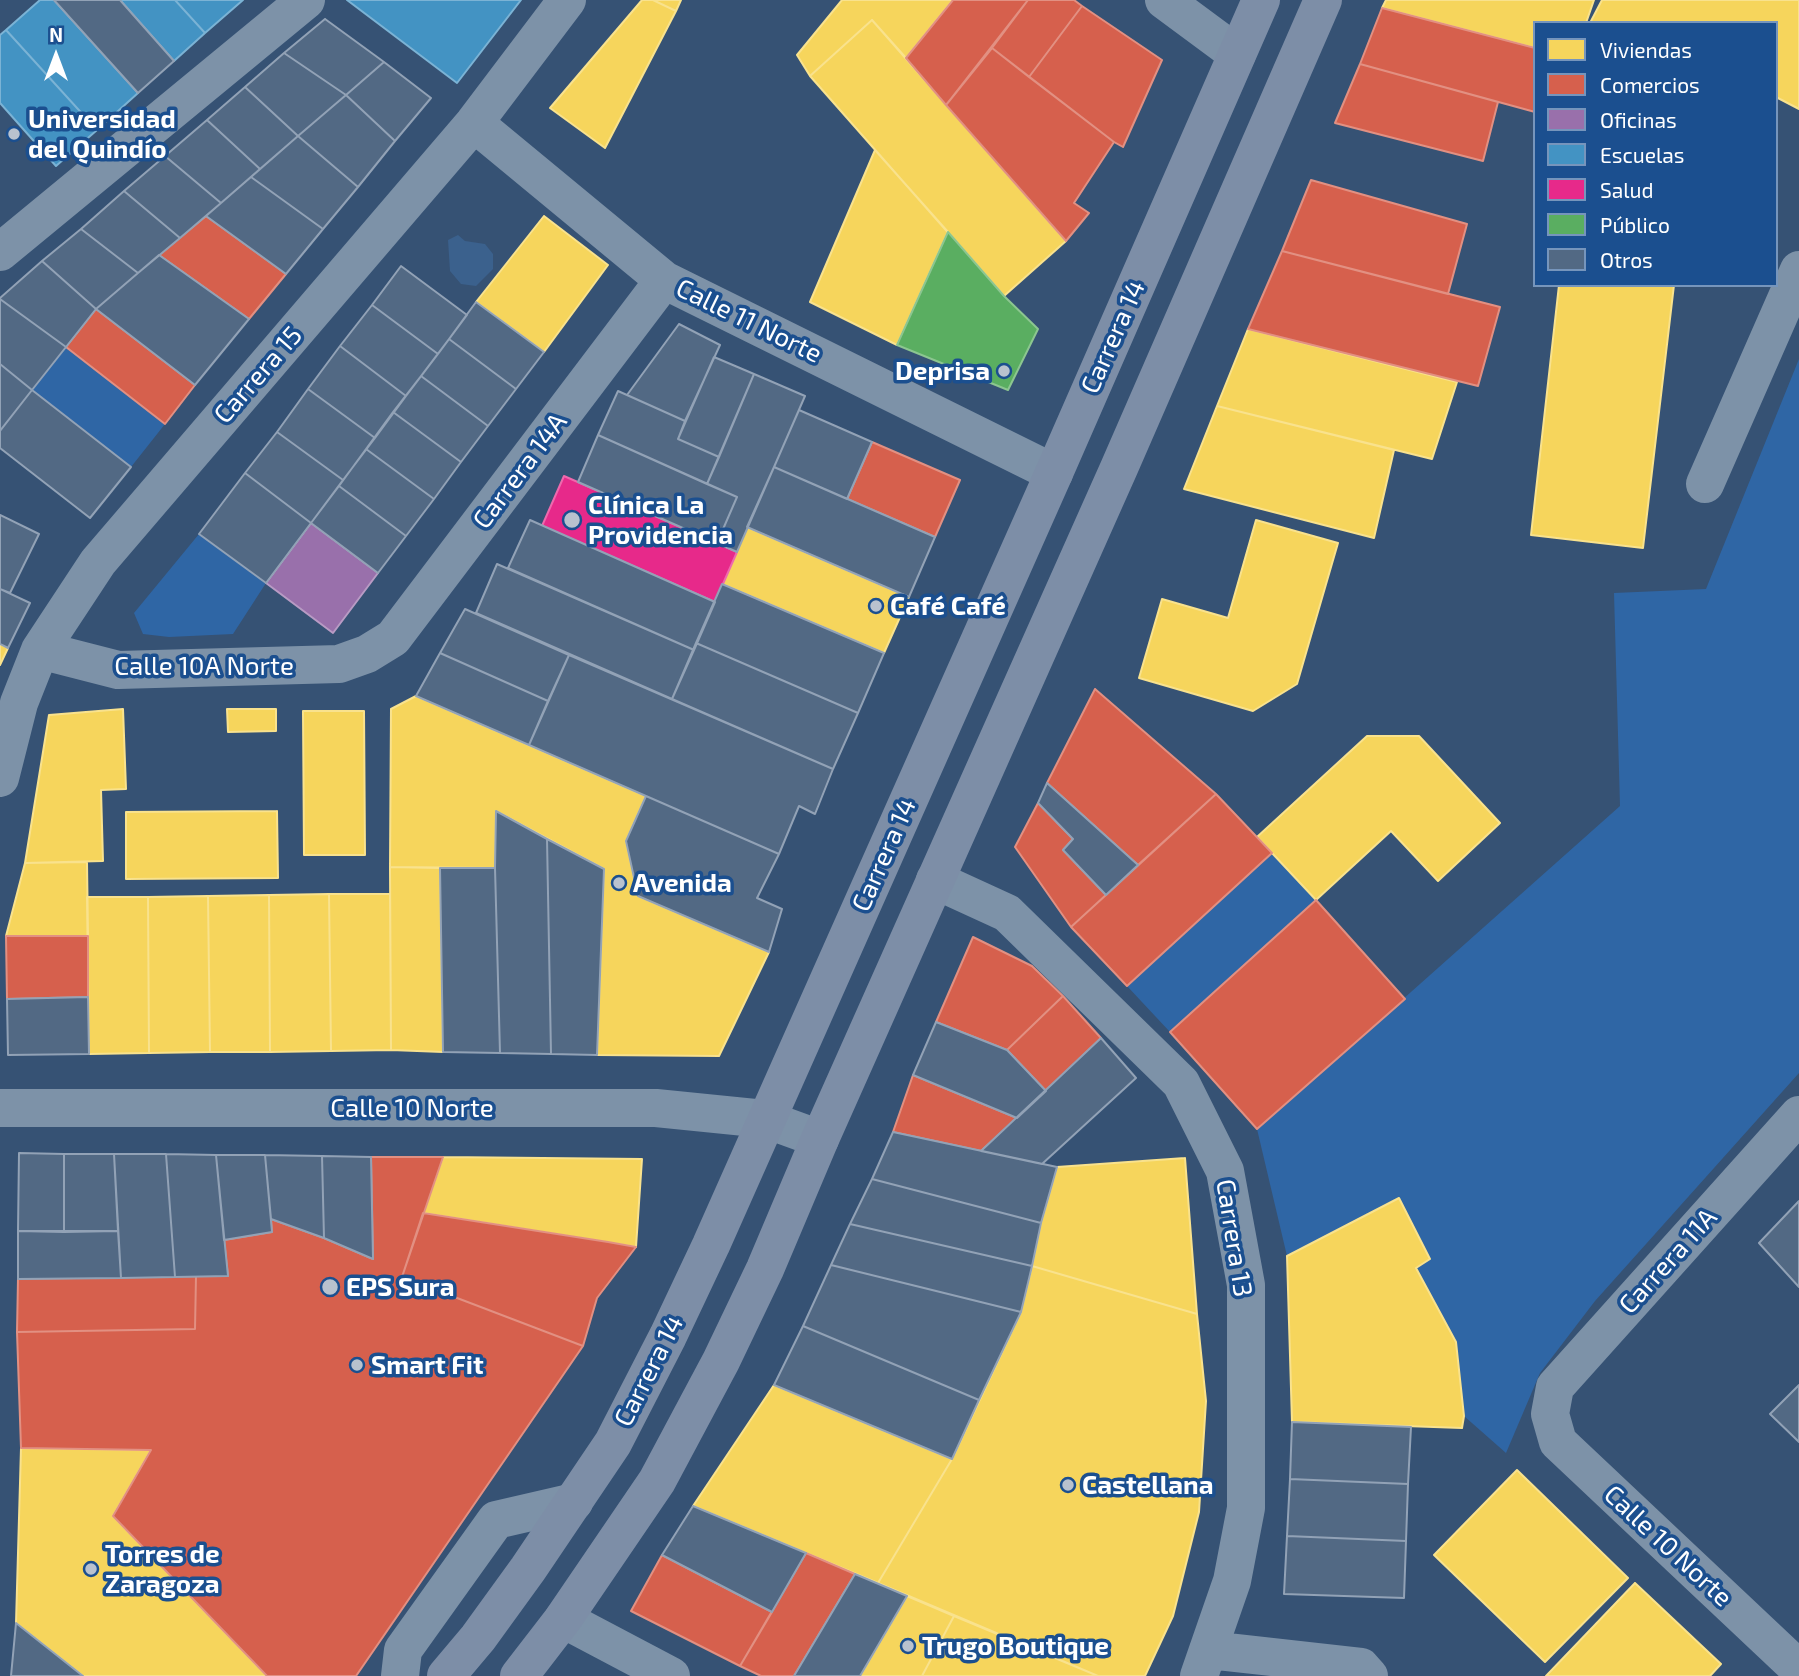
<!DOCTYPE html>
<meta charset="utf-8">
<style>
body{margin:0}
#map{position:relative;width:1799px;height:1676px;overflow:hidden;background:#365274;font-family:"Exo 2",sans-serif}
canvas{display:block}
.legend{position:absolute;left:1533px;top:21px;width:245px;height:266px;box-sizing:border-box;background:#1b4f8f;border:2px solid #7695bc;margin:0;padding:9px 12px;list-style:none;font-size:21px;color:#fff}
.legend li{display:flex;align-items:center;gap:14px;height:35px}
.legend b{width:35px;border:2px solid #7695bc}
.north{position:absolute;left:21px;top:21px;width:70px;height:70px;-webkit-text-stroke:5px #1b4f8f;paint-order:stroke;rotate:0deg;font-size:19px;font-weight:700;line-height:28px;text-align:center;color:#fff}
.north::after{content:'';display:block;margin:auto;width:24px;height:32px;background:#fff;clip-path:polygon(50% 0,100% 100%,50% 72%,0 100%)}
</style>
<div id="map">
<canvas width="1799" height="1676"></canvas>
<ul class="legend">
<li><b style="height:19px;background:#f6d55c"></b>Viviendas</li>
<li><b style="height:19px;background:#d6604d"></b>Comercios</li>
<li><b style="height:19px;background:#9970ab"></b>Oficinas</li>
<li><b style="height:19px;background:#4393c3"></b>Escuelas</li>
<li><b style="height:19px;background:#e7298a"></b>Salud</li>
<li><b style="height:19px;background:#5aae61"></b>Público</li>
<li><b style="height:19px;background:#526984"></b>Otros</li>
</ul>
<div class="north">N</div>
</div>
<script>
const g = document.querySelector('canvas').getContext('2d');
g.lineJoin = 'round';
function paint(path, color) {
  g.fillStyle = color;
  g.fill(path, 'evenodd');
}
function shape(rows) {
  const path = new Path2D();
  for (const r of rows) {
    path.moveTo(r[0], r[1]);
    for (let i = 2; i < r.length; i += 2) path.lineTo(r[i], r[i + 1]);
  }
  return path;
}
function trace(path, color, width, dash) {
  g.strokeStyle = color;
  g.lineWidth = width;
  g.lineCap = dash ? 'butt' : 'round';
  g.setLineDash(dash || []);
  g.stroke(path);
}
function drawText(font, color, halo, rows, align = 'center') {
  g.font = font + ' "Exo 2",sans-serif';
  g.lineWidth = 7;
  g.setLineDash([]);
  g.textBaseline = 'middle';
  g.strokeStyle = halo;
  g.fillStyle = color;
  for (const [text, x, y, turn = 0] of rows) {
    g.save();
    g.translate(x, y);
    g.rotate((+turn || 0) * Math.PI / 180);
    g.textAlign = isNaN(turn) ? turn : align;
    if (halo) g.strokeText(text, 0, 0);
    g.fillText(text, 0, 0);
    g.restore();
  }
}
paint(shape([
 [66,347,165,424,131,467,32,390],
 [1799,359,1799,1073,1595,1301,1540,1373,1506,1453,1464,1416,1456,1342,1416,1268,1398,1199,1287,1256,1257,1129,1620,806,1614,593,1706,589],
 [199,534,266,583,233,634,169,637,143,634,134,613],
 [1272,853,1316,900,1170,1032,1127,986]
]), '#2f66a5');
paint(shape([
 [458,235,465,241,485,244,493,254,493,269,476,286,461,284,450,271,448,240]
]), '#3b618d');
const homes = shape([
 [642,0,653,0,676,11,605,148,550,108,642,0],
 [653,0,681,0,676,11,653,0],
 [842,0,953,0,906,58,872,20,810,76,797,55,842,0],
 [1386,0,1594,0,1586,23,1535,23,1535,48,1382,8,1386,0],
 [1602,0,1799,0,1799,109,1776,97,1776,23,1590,23,1602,0],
 [872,20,1066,241,1004,296,810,76,872,20],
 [875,150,948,232,897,345,810,302,875,150],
 [544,216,608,265,544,352,476,302,544,216],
 [1559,285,1674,285,1643,548,1531,535,1559,285],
 [1248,329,1457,382,1432,459,1217,406,1248,329],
 [1217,406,1394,450,1374,538,1184,489,1217,406],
 [1256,520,1338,543,1297,684,1253,711,1139,678,1162,599,1228,618,1256,520],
 [747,527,909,597,884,653,722,584,747,527],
 [0,644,8,648,0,665,0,644],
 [416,696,646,796,626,841,638,896,769,952,719,1056,597,1055,604,869,496,811,495,868,390,867,391,709,416,696],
 [123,709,126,789,101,790,103,861,25,863,49,715,123,709],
 [227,709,276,709,276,731,228,732,227,709],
 [303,711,364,711,365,855,304,855,303,711],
 [1367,736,1419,736,1500,823,1438,881,1391,831,1316,900,1257,837,1367,736],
 [277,811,278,878,126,879,126,812,277,811],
 [87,862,88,936,6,936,25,863,87,862],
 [390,867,440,868,443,1052,391,1050,390,867],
 [329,894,331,1051,270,1052,269,895,329,894],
 [329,894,390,894,391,1050,331,1051,329,894],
 [269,895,270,1052,210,1052,208,896,269,895],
 [208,896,210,1052,149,1053,148,897,208,896],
 [87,897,148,897,149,1053,89,1054,87,897],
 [443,1157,642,1159,636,1247,423,1213,443,1157],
 [1185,1158,1197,1314,1032,1266,1041,1223,1057,1167,1185,1158],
 [1399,1198,1430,1259,1416,1268,1456,1342,1464,1416,1462,1428,1292,1422,1287,1256,1399,1198],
 [1032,1266,1197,1314,1206,1401,1199,1512,1173,1616,1145,1676,1098,1676,878,1583,952,1459,1021,1312,1032,1266],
 [774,1385,952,1459,878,1583,693,1506,774,1385],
 [21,1448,151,1450,113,1516,267,1676,83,1676,16,1623,21,1448],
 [1517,1470,1628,1578,1545,1662,1434,1555,1517,1470],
 [1635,1583,1721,1664,1710,1676,1546,1676,1635,1583],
 [907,1596,954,1616,922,1676,860,1676,907,1596],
 [954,1616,1098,1676,922,1676,954,1616]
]);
paint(homes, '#f6d55c');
trace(homes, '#f9e28d', 2);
const shops = shape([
 [953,0,1028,0,946,105,906,58,953,0],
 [1028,0,1074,0,1082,6,1029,77,992,48,1028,0],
 [1082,6,1162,60,1123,147,1114,142,1029,77,1082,6],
 [1382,8,1535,48,1535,112,1360,64,1382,8],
 [992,48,1114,142,1074,203,1089,213,1066,241,946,105,992,48],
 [1360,64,1498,102,1483,161,1335,123,1360,64],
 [1311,180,1467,224,1448,294,1282,251,1311,180],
 [206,216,286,274,249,319,159,255,206,216],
 [1282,251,1500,307,1478,386,1248,329,1282,251],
 [96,309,195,385,165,424,66,347,96,309],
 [872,442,960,480,935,537,847,499,872,442],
 [1095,689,1216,794,1138,865,1047,783,1095,689],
 [1216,794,1272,853,1127,986,1071,927,1216,794],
 [1038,803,1073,839,1063,850,1106,895,1071,927,1015,847,1038,803],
 [1316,900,1405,999,1257,1129,1170,1032,1316,900],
 [6,936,88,936,88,997,7,999,6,936],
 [973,937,1032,966,1063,996,1007,1050,936,1022,973,937],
 [1063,996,1101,1038,1046,1091,1007,1050,1063,996],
 [913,1075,1017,1118,981,1151,893,1132,913,1075],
 [371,1157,443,1157,402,1277,583,1346,356,1676,267,1676,113,1516,151,1450,21,1448,17,1332,195,1329,196,1276,228,1276,224,1240,272,1232,271,1219,324,1238,373,1259,371,1157],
 [423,1213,608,1242,636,1247,597,1298,583,1346,402,1277,423,1213],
 [196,1276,195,1329,17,1332,18,1279,196,1276],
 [806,1553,855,1574,794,1676,761,1676,740,1666,806,1553],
 [662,1555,772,1612,740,1666,631,1611,662,1555]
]);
paint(shops, '#d6604d');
trace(shops, '#e29082', 2);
const offices = shape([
 [311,523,378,573,333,633,266,583,311,523]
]);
paint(offices, '#9970ab');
trace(offices, '#b89bc4', 2);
const schools = shape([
 [40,0,54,0,138,93,97,130,6,30,40,0],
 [120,0,175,0,205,33,174,61,120,0],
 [175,0,243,0,205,33,175,0],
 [347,0,521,0,457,83,347,0],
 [6,30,97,130,56,166,0,103,0,35,6,30]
]);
paint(schools, '#4393c3');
trace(schools, '#7bb3d5', 2);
const health = shape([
 [564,476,737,552,715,602,542,526,564,476]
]);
paint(health, '#e7298a');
trace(health, '#ee69ad', 2);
const public = shape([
 [948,232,1004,296,1038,329,1008,390,897,345,948,232]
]);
paint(public, '#5aae61');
trace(public, '#8cc690', 2);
const building = shape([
 [54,0,120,0,174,61,138,93,54,0],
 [325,19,384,62,346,95,284,53,325,19],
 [284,53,346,95,298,136,245,87,284,53],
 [384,62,431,98,395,141,346,95,384,62],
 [245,87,298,136,260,169,207,120,245,87],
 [346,95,395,141,358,187,298,136,346,95],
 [207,120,260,169,221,203,165,156,207,120],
 [298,136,358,187,323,229,251,177,298,136],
 [165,156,221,203,180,238,124,191,165,156],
 [251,177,323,229,286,274,206,216,251,177],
 [124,191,180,238,138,273,81,229,124,191],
 [81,229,138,273,96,309,42,261,81,229],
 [159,255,249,319,195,385,96,309,159,255],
 [42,261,96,309,66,347,0,299,0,298,42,261],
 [401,266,467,315,438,354,372,305,401,266],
 [0,299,66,347,32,390,0,364,0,299],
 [476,302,544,352,516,389,449,339,476,302],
 [372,305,438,354,406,396,340,346,372,305],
 [679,324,720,345,685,421,627,395,679,324],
 [449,339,516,389,488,426,421,376,449,339],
 [340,346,406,396,375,438,308,389,340,346],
 [714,357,754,374,719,457,678,439,714,357],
 [0,364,32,390,0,431,0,364],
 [754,374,805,396,737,552,717,543,737,497,707,484,754,374],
 [421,376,488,426,461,462,393,412,421,376],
 [308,389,375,438,343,480,277,432,308,389],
 [32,390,131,467,90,518,0,448,0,431,32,390],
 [618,391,685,421,678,439,719,457,707,484,598,435,618,391],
 [799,410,872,442,847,499,774,467,799,410],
 [393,412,461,462,434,499,366,449,393,412],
 [277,432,343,480,311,523,245,473,277,432],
 [598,435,737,497,717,543,578,482,598,435],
 [366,449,434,499,406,536,339,486,366,449],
 [774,467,935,537,909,597,747,527,774,467],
 [245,473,311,523,266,583,199,534,245,473],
 [339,486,406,536,378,573,311,523,339,486],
 [0,515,39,534,10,593,0,589,0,515],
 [530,520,715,602,694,650,508,568,530,520],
 [497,564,694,650,672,699,476,613,497,564],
 [722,584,884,653,858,713,696,643,722,584],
 [0,589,30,603,8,648,0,644,0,589],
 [465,609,569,655,548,701,440,653,465,609],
 [696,643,858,713,833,769,672,699,696,643],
 [440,653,548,701,529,745,416,696,440,653],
 [569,655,833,769,815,814,799,806,779,854,529,745,569,655],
 [1047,783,1138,865,1106,895,1063,850,1073,839,1038,803,1047,783],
 [646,796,779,854,757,898,782,909,769,952,638,896,626,841,646,796],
 [496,811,547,839,551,1054,500,1053,495,868,496,811],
 [547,839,604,869,597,1055,551,1054,547,839],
 [440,868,495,868,500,1053,443,1052,440,868],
 [88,997,89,1054,8,1055,7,999,88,997],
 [936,1022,1007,1050,1046,1091,1017,1118,913,1075,936,1022],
 [1101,1038,1136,1078,1042,1164,981,1151,1101,1038],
 [893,1132,1057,1167,1041,1223,872,1179,893,1132],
 [19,1153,64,1154,64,1232,18,1231,19,1153],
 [64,1154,114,1154,118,1231,64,1232,64,1154],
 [114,1154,166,1154,175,1277,121,1278,114,1154],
 [166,1154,216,1155,228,1276,175,1277,166,1154],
 [216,1155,265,1155,272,1232,224,1240,216,1155],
 [265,1155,322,1156,324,1238,271,1219,265,1155],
 [322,1156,371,1157,373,1259,324,1238,322,1156],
 [872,1179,1041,1223,1032,1266,850,1224,872,1179],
 [1799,1201,1799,1287,1759,1243,1799,1201],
 [850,1224,1032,1266,1021,1312,831,1265,850,1224],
 [18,1231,118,1231,121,1278,18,1279,18,1231],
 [831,1265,1021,1312,979,1400,803,1326,831,1265],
 [803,1326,979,1400,952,1459,774,1385,803,1326],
 [1799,1385,1799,1442,1770,1414,1799,1385],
 [1292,1422,1411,1427,1408,1484,1290,1479,1292,1422],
 [1290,1479,1408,1484,1406,1541,1287,1536,1290,1479],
 [693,1506,806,1553,772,1612,662,1555,693,1506],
 [1287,1536,1406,1541,1404,1598,1284,1594,1287,1536],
 [855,1574,907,1596,860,1676,794,1676,855,1574],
 [16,1623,83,1676,11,1676,16,1623]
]);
paint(building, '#526984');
trace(building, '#92a2b6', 2);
trace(shape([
 [1164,0,1237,54],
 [474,123,664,280,1054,473],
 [0,252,306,0],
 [1705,484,1799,270],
 [40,650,118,670,339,664,367,654,393,638,664,280],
 [0,778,19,703,40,650,98,562,474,123,567,0],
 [935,880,1007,913,1181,1083,1225,1171,1246,1285,1246,1508,1232,1581,1199,1676],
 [0,1108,656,1108,765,1119,820,1139],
 [1799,1115,1555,1387,1550,1414,1558,1442,1799,1669],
 [563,1619,671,1676],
 [1209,1650,1361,1667,1369,1676],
 [400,1676,403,1650,496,1520,574,1502]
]), '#7d92a8', 38);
trace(shape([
 [446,1676,478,1638,528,1569,613,1443,668,1336,711,1245,1054,473,1261,0],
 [519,1676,563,1619,657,1481,721,1361,765,1269,820,1139,1119,468,1323,0]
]), '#7d8ea7', 38);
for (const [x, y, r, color] of [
 [14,134,7,"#b9c2ce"],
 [1004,371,7,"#b9c2ce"],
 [572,520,9,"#b9c2ce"],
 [876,606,7,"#b9c2ce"],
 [619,883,7,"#b9c2ce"],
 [330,1287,9,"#b9c2ce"],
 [357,1365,7,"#b9c2ce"],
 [1068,1485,7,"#b9c2ce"],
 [91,1569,7,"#b9c2ce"],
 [908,1646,7,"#b9c2ce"]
]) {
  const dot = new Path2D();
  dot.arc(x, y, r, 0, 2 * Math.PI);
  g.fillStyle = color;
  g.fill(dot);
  trace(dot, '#1b4f8f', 2.5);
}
drawText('bold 26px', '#fff', '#1b4f8f', [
 ["Universidad",28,119],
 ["del Quindío",28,149],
 ["Deprisa",990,371,"right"],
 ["Clínica La",588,505],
 ["Providencia",588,535],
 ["Café Café",890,606],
 ["Avenida",633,883],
 ["EPS Sura",346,1287],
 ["Smart Fit",371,1365],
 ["Castellana",1082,1485],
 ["Torres de",105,1554],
 ["Zaragoza",105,1584],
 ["Trugo Boutique",922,1646]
], 'left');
drawText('26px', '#fff', '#1b4f8f', [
 ["Calle 11 Norte",749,321,26],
 ["Carrera 14",1113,337,-66],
 ["Carrera 15",258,375,-49],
 ["Carrera 14A",520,471,-53],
 ["Calle 10A Norte",204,666],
 ["Carrera 14",884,855,-66],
 ["Calle 10 Norte",412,1108],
 ["Carrera 13",1234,1238,81],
 ["Carrera 11A",1668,1261,-48],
 ["Carrera 14",649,1371,-63],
 ["Calle 10 Norte",1668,1546,43]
]);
</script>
